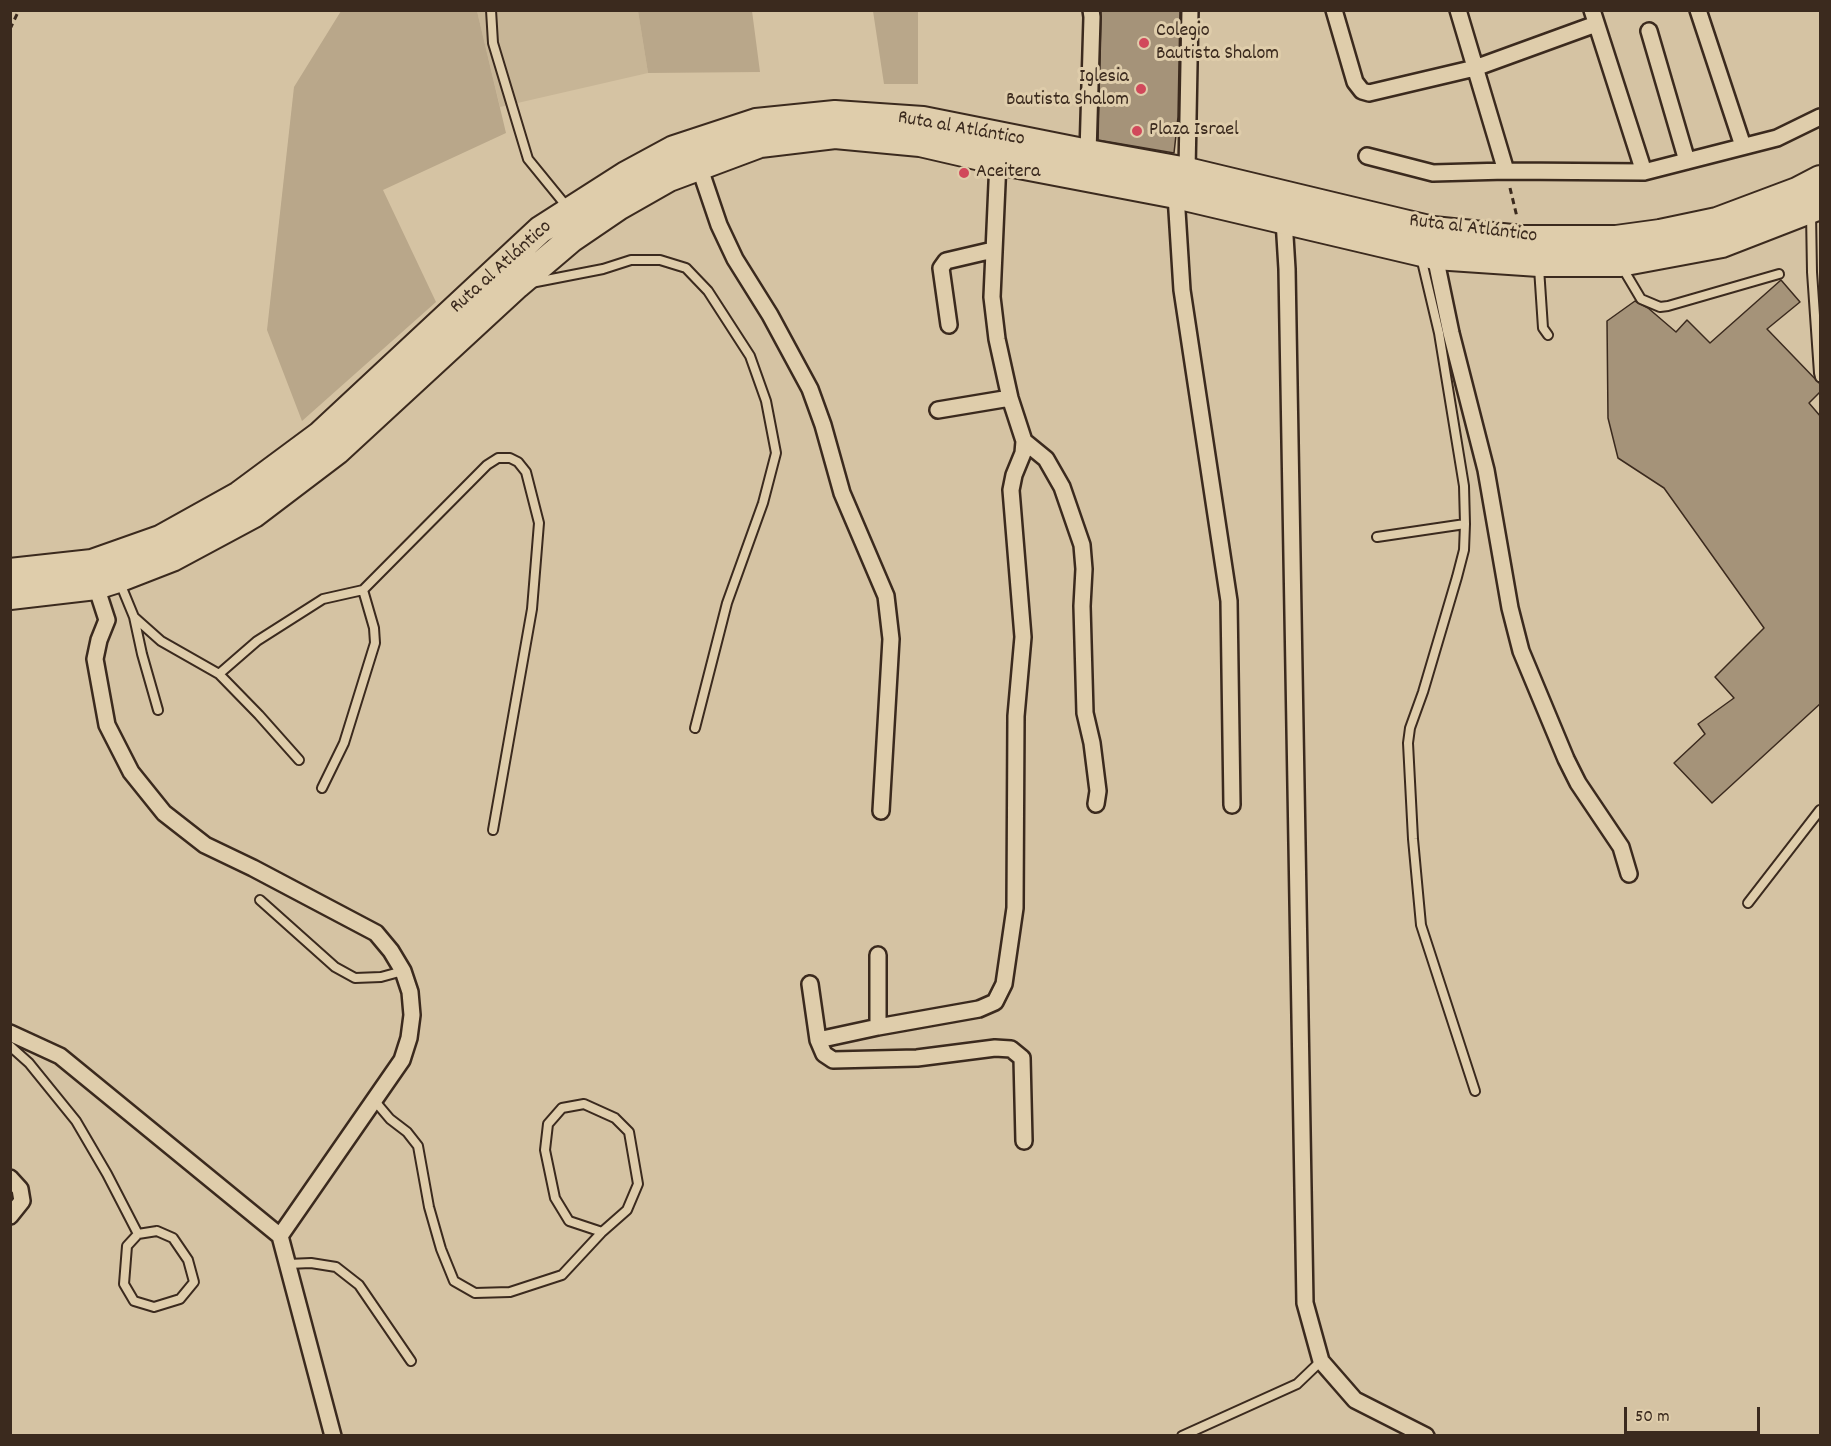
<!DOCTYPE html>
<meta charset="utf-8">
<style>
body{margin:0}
#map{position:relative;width:1831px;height:1446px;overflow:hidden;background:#d5c3a3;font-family:Dekko,sans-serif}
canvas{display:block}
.frame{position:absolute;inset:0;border:12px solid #3b2a1e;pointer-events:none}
.scale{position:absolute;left:1624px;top:1407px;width:136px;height:27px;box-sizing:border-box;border:3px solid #3b2a1e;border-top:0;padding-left:8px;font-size:18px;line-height:21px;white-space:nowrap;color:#3b2a1e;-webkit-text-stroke:4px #dfcdab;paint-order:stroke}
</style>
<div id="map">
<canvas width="1831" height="1446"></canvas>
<div class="frame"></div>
<div class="scale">50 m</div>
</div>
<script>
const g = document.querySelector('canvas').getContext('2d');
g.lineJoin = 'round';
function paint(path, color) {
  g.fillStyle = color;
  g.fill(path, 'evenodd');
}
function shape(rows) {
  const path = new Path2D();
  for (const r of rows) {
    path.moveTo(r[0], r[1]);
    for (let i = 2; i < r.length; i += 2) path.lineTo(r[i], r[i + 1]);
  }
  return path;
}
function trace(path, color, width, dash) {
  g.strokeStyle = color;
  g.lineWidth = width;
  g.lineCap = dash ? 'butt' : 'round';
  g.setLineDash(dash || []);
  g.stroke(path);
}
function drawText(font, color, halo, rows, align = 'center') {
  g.font = font + ' Dekko,sans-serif';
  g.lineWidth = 6;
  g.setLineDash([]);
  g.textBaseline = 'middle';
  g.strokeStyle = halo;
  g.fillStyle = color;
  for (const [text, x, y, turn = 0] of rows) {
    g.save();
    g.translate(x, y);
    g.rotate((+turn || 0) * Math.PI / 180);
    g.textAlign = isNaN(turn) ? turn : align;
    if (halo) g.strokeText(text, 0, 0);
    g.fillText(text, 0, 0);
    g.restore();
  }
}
paint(shape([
 [477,11,638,11,648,73,500,107]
]), '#c7b596');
paint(shape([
 [341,11,477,11,506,133,383,190,436,302,302,421,267,330,294,87],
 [638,11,752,11,760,72,648,73],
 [873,11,918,11,918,84,884,84]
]), '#b9a78a');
const building = shape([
 [1101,10,1180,10,1178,117,1174,153,1098,140,1101,10],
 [1781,280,1800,302,1767,329,1821,385,1821,391,1809,403,1821,417,1821,703,1712,803,1674,763,1705,734,1698,724,1734,698,1715,677,1764,628,1664,488,1618,458,1608,418,1607,321,1635,301,1648,308,1676,332,1687,320,1710,343,1781,280]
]);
paint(building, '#a59379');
trace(building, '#3b2a1e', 1.5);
const service = shape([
 [491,10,493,43,528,159,568,208],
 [1811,213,1812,272,1819,373,1820,377],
 [1421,257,1439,333,1464,486,1465,524,1464,550,1457,577,1423,692,1410,728,1408,743,1413,839,1421,925,1475,1091],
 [1622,267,1641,299,1660,307,1668,306,1779,274],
 [1539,268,1543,328,1548,335],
 [531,283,603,269,631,260,660,260,686,268,708,291,750,356,766,401,776,453,763,503,727,603,695,728],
 [1377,537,1465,524],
 [120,583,134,617,161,641,219,674,259,715,299,760],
 [134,617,142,654,158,710],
 [219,674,257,641,323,599,363,590,487,465,498,458,510,458,518,462,526,472,539,523,532,609,493,830],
 [322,788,344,743,375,643,374,628,363,590],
 [260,900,335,967,355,978,381,977,403,971],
 [1748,903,1820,810],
 [10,1046,29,1063,76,1121,107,1174,138,1234],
 [374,1100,390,1119,407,1132,418,1146,429,1207,441,1249,454,1281,475,1293,510,1292,562,1275,602,1232,627,1210,638,1184,629,1132,615,1118,584,1104,562,1108,548,1124,545,1150,555,1198,569,1221,602,1232],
 [157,1231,173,1238,188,1260,194,1282,180,1299,154,1307,134,1301,124,1284,127,1246,138,1234,157,1231],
 [288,1264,311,1263,336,1267,359,1285,411,1361],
 [1182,1436,1297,1384,1321,1361]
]);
const minor = shape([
 [1334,10,1355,82,1362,91,1369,93,1475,68,1596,24],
 [1458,10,1506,171],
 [1592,10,1644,172],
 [1698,10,1743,146],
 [1649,31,1687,161],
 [1088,153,1092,17,1091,10],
 [1367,156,1433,173,1506,171,1644,172,1777,138,1820,117],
 [998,161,992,297,997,339,1010,398,1024,441,1023,453,1014,475,1011,490,1023,637,1016,716,1015,908,1004,984,995,1002,979,1009,878,1027,818,1040,824,1054,833,1060,917,1058,995,1048,1011,1049,1022,1058,1024,1141],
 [699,166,719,225,735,259,770,315,810,389,823,425,842,493,886,596,891,639,881,811],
 [1187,171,1190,10],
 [1176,195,1182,290,1229,601,1232,805],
 [1284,220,1287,269,1305,1303,1321,1361,1355,1400,1426,1436],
 [1435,256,1451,333,1486,470,1510,608,1521,651,1566,759,1578,783,1621,847,1629,874],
 [949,325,941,268,946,261,993,250],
 [938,410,1010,398],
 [1024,441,1046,459,1062,487,1082,545,1084,569,1082,606,1085,713,1092,743,1098,791,1096,804],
 [96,586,107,620,99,640,95,659,107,725,131,772,164,813,205,845,253,868,376,933,391,951,403,971,410,992,412,1015,409,1038,402,1060,280,1236],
 [810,984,818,1040],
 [878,1027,878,955],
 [10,1033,60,1056,280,1236,333,1436],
 [10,1178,20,1189,22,1201,10,1216]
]);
const trunk = shape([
 [10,572,92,563,160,539,239,495,320,435,540,230,626,175,674,149,756,122,835,114,923,120,1088,153,1187,171,1433,230,1522,239,1616,239,1660,233,1717,221,1797,191,1820,179],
 [10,596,96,586,118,579,172,558,254,514,337,451,517,285,571,239,618,207,669,178,760,144,835,135,920,143,998,161,1176,195,1435,256,1539,263,1620,263,1722,244,1820,206]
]);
trace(service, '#3b2a1e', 12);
trace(minor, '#3b2a1e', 20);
trace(trunk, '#3b2a1e', 30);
trace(shape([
 [10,29,19,10],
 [1510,188,1517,217]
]), '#3b2a1e', 3, [6, 4.5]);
trace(service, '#dfcdab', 8);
trace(minor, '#dfcdab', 15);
trace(trunk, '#dfcdab', 26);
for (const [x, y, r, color] of [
 [1144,43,6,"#d1495b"],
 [1141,89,6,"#d1495b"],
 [1137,131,6,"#d1495b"],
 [964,173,6,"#d1495b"]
]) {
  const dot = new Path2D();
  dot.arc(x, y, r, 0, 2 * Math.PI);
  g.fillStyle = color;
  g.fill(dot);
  trace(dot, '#dfcdab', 2);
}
drawText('20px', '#3b2a1e', '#dfcdab', [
 ["Colegio",1156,32],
 ["Bautista Shalom",1156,55],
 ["Iglesia",1129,78,"right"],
 ["Bautista Shalom",1129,101,"right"],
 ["Plaza Israel",1149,131],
 ["Aceitera",976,173]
], 'left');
drawText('20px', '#3b2a1e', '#dfcdab', [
 ["Ruta al Atlántico",961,130,10],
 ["Ruta al Atlántico",1473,230,7],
 ["Ruta al Atlántico",502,268,-42]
]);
</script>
